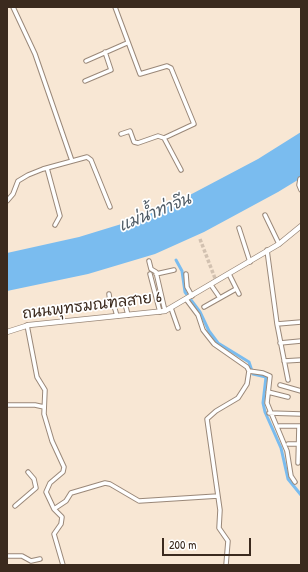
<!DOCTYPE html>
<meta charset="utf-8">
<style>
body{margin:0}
#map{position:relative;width:308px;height:572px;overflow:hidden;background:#f8e7d4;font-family:"Patrick Hand",sans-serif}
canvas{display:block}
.frame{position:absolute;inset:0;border:8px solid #3b2a1e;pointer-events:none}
.scale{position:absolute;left:162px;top:538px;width:89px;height:18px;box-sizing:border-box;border:2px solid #3b2a1e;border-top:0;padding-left:5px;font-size:12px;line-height:14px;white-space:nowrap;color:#3b2a1e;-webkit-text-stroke:3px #fff;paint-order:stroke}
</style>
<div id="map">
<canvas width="308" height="572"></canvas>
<div class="frame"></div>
<div class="scale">200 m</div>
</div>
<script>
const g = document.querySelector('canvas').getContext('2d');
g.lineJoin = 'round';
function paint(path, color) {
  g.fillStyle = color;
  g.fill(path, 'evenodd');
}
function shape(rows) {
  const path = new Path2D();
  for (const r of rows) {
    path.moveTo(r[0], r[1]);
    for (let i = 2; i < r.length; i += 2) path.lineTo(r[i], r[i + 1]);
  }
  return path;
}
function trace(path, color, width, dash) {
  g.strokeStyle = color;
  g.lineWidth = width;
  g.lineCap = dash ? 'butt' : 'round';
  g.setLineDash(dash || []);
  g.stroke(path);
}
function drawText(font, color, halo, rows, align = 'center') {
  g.font = font + ' "Patrick Hand","Playpen Sans Thai",sans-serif';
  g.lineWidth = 3.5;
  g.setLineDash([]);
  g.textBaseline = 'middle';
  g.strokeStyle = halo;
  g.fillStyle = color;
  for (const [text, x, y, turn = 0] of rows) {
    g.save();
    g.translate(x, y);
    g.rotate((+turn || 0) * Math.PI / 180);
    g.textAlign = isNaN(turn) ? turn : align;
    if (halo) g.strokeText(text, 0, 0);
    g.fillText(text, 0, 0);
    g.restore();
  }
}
paint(shape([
 [301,132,301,178,278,192,204,232,155,254,88,274,7,291,7,253,79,237,141,218,186,197,258,159]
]), '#7abcef');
trace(shape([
 [176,260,182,271,185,292,200,312,209,331,218,343,249,362,253,374,266,377,263,403,265,412,281,448,288,479,301,495]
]), '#7abcef', 3);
trace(shape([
 [200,239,216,281]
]), '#d2c1b0', 3.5, [3.5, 2]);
const minor = shape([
 [13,7,35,54,72,161],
 [115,7,140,74,167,66,171,68,194,124,164,138,158,136,138,143,134,142,130,131,121,134],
 [86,61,127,43],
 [85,81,111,70,105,52],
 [164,138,181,170],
 [47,168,60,216,55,225],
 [300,179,299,185,301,190],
 [7,201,13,194,18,181,28,175,43,169,87,157,91,160,110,207],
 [265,215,279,244],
 [239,228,250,262],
 [267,250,277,324,288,380],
 [149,261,151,269,156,272,165,311],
 [150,274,160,312],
 [156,274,174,270],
 [186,274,187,287,192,296],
 [229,274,239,294],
 [109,294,110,302,115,309,117,316],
 [220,298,236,289],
 [186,299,198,315,203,330,214,344,247,367,249,371,247,384,238,398,216,411,207,419,220,510,219,528,228,541,226,565],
 [124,300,128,315],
 [204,307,220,298,211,285],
 [171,308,178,328],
 [277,324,301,322],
 [27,325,37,377,45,390,44,414,52,441,64,467,63,472,50,483,46,492,54,509,62,517,61,524,54,534,63,565],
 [280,343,301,341],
 [284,361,301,360],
 [249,371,263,373,270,376,267,403,287,451,291,476,295,482],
 [280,385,301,391],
 [268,392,288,397],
 [7,405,35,405,44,407],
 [269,413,301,414],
 [279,426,300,426],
 [288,444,301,444],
 [298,463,299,426],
 [15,506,36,488,34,479,28,472],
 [54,509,66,501,71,493,105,483,110,484,139,501,218,496],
 [7,556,22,556,31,561,40,559]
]);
const major = shape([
 [7,332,29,325,165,311,279,244,301,226]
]);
trace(minor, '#9a8879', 5.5);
trace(major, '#9a8879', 6);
trace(minor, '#fff', 3.5);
trace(major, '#fff', 4.5);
drawText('15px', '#3b2a1e', '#fff', [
 ["ถนนพุทธมณฑลสาย 6",92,306,-7]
]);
drawText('italic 16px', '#515d67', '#fff', [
 ["แม่น้ำท่าจีน",155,213,-22]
]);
</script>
